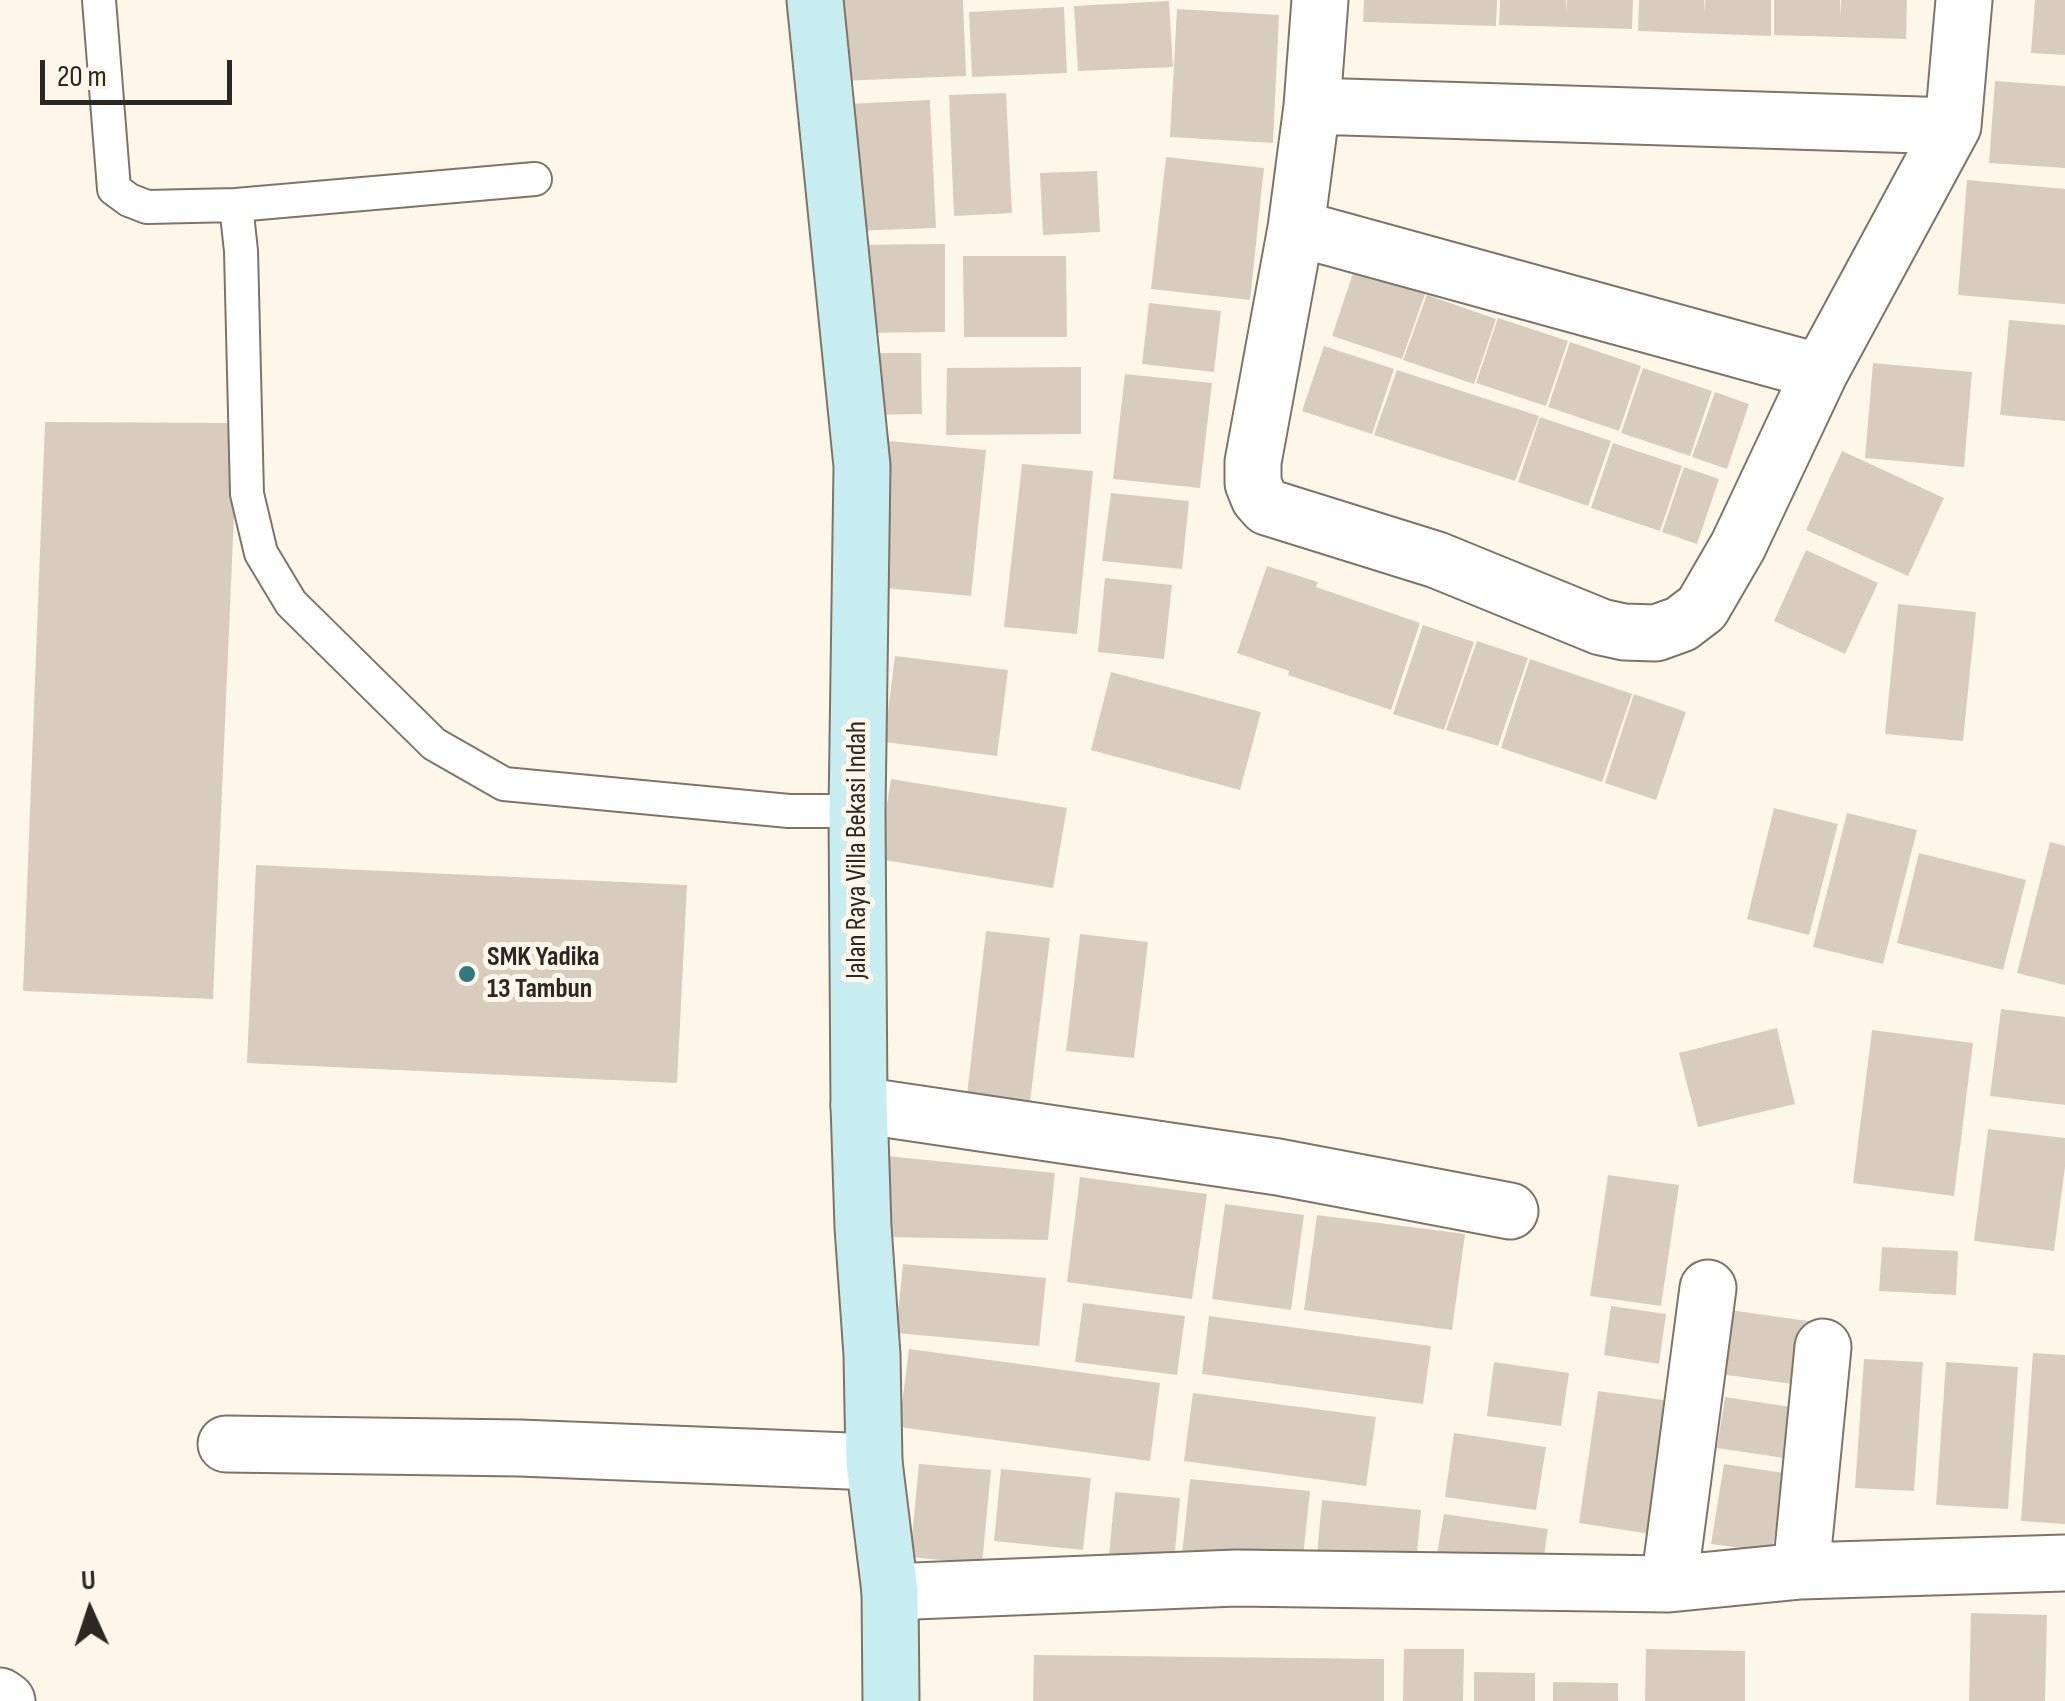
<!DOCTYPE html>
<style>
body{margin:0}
#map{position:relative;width:2065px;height:1701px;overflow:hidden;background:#fff6ea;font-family:"Sofia Sans Condensed",sans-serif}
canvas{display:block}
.north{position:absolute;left:40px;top:1561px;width:100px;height:100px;-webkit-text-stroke:8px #fff6ea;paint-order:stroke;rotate:357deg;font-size:28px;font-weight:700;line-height:40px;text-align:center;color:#2b2722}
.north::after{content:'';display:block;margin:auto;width:35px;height:45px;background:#2b2722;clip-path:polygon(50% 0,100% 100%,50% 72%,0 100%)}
.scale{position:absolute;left:40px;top:60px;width:192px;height:45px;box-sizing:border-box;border:5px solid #2b2722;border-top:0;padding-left:12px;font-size:30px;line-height:35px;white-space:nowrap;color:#2b2722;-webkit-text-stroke:8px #fff6ea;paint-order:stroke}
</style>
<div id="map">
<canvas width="2065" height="1701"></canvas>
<div class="north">U</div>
<div class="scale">20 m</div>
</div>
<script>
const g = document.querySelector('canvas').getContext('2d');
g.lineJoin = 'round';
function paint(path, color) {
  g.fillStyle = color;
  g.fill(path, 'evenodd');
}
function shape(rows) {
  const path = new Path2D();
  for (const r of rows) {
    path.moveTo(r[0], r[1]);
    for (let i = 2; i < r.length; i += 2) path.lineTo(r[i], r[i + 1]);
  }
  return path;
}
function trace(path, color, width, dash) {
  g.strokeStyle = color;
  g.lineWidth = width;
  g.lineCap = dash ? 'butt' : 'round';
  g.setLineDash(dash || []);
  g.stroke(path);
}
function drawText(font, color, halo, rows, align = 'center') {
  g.font = font + ' "Sofia Sans Condensed",sans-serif';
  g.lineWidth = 10;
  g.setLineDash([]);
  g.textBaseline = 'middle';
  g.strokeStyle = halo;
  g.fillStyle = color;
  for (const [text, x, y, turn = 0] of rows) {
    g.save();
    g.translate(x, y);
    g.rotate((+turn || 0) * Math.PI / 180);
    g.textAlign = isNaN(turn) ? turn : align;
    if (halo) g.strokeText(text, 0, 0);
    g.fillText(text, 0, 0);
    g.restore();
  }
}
paint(shape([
 [847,0,963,0,966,76,838,81,834,1],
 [1364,0,1497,0,1496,26,1363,22],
 [1500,0,1566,0,1567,13,1567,0,1633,0,1632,29,1499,25],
 [1639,0,1704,0,1705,14,1705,0,1771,0,1771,36,1638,31],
 [1774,0,1840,0,1841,18,1841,0,1907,0,1906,39,1774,35],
 [2035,0,2065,0,2065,55,2031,53],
 [1169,1,1173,67,1078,71,1074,6],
 [1064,7,1067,73,972,77,969,12],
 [1177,9,1279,15,1273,143,1170,137],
 [1995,81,2065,86,2065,168,1989,163],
 [1006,93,1012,213,954,216,949,95],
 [930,100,936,228,852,231,847,104],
 [1166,157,1264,168,1250,300,1151,289],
 [1097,171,1100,232,1043,235,1040,173],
 [1967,180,2065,189,2065,304,1958,295],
 [945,244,945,332,849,333,849,245],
 [963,256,1066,256,1067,337,964,337],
 [1354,270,1425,294,1402,359,1332,336],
 [1427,295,1496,319,1474,384,1403,360],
 [1149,303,1221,311,1214,372,1142,364],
 [1498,318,1568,341,1546,406,1476,383],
 [2009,320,2065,325,2065,421,2000,415],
 [1570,342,1641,366,1619,431,1548,407],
 [1324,346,1394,369,1372,434,1302,411],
 [864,353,921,353,922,414,864,415],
 [1873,363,1972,372,1964,467,1865,458],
 [1081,367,1081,434,946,435,947,368],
 [1643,368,1712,391,1690,456,1621,433],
 [1397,370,1539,416,1515,481,1374,435],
 [1125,374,1212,383,1200,488,1113,479],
 [1715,392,1749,404,1727,469,1692,457],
 [1540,417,1611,441,1588,506,1518,482],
 [45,422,238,423,213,999,23,991],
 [889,441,986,450,971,596,874,587],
 [1613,443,1682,466,1660,531,1591,508],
 [1842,451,1944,498,1908,576,1806,530],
 [1022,464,1093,471,1077,634,1004,627],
 [1684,467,1719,479,1697,544,1662,532],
 [1111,493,1189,501,1182,569,1102,561],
 [1806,550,1878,583,1845,654,1774,621],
 [1267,566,1318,582,1316,587,1420,623,1391,710,1288,675,1289,671,1237,653],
 [1105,578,1172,585,1164,659,1098,652],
 [1898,604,1976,612,1963,741,1885,734],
 [1423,625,1474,642,1444,730,1393,714],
 [1477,641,1528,658,1498,746,1446,730],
 [895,656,1008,670,997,756,884,742],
 [1530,659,1632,694,1602,782,1501,748],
 [1111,672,1261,712,1240,790,1091,750],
 [1634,694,1686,712,1656,800,1605,783],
 [891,779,1067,808,1053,888,878,859],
 [1774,808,1838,824,1809,935,1747,919],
 [1847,813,1917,830,1883,964,1813,947],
 [2050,842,2065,846,2065,985,2017,973],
 [1919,853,2026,880,2003,970,1897,943],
 [256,865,687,885,677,1083,247,1063],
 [986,931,1050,938,1029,1110,966,1103],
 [1080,934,1148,942,1134,1058,1066,1051],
 [2001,1009,2065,1017,2065,1105,1990,1096],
 [1777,1028,1795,1104,1698,1127,1679,1053],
 [1872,1030,1973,1043,1954,1196,1853,1183],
 [1988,1129,2065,1138,2065,1167,2054,1251,1974,1241],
 [887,1156,1055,1173,1048,1240,885,1237],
 [1608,1175,1679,1185,1661,1306,1590,1296],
 [1080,1177,1207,1194,1192,1299,1067,1282],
 [1225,1204,1304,1215,1291,1310,1212,1299],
 [1317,1215,1465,1234,1452,1330,1304,1310],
 [1882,1247,1958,1251,1956,1295,1879,1291],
 [903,1264,1046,1278,1039,1346,896,1333],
 [1083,1303,1185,1316,1177,1375,1075,1362],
 [1611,1306,1666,1314,1659,1364,1604,1355],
 [1730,1310,1808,1321,1799,1385,1720,1374],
 [1209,1316,1431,1346,1423,1404,1202,1374],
 [909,1349,1160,1383,1150,1461,899,1427],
 [2033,1353,2065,1355,2065,1524,2021,1521],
 [1864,1359,1923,1362,1914,1491,1855,1488],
 [1494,1362,1569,1373,1561,1426,1487,1416],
 [1946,1362,2018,1367,2008,1509,1936,1505],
 [1598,1391,1671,1401,1651,1534,1579,1523],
 [1193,1393,1376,1417,1366,1486,1184,1461],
 [1725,1397,1804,1409,1797,1460,1717,1448],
 [1454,1433,1546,1447,1536,1510,1445,1497],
 [919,1464,991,1470,982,1564,910,1557],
 [1724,1464,1784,1473,1772,1552,1711,1544],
 [1001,1469,1091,1478,1083,1550,994,1541],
 [1190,1479,1310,1491,1302,1567,1182,1555],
 [1115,1492,1180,1498,1174,1561,1109,1555],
 [1322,1500,1421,1510,1415,1575,1316,1565],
 [1444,1514,1548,1529,1541,1575,1436,1559],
 [1971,1613,2047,1615,2045,1701,1969,1701],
 [1404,1649,1464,1649,1463,1701,1403,1701],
 [1646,1649,1745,1651,1745,1701,1645,1701],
 [1034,1655,1384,1659,1384,1701,1033,1701],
 [1474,1672,1535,1673,1535,1701,1474,1701],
 [1553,1682,1618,1683,1618,1701,1553,1701]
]), '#d7ccbe');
const lane = shape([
 [99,0,114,189,129,200,147,207,236,205],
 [535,179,236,205,241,251,247,494,261,553,291,603,434,744,504,784,789,811,857,811]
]);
const street = shape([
 [1320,0,1312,106,1296,228,1253,462,1253,483,1259,498,1267,507,1437,560,1601,627,1624,632,1656,633,1681,624,1702,608,1738,546,1820,372,1953,126,1964,0],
 [1312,106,1953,126],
 [1296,228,1820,372],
 [859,1105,1278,1167,1510,1211],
 [226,1444,520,1448,874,1462],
 [1801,1571,1823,1347],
 [1669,1584,1708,1288],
 [890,1592,1236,1578,1669,1584,1801,1571,2065,1563],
 [0,1696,7,1701]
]);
const secondary = shape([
 [815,0,862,466,857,811,859,1105,863,1227,872,1355,874,1462,890,1592,891,1701]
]);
trace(lane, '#7e7468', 36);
trace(street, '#7e7468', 59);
trace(secondary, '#7e7468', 59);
trace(lane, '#fff', 32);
trace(street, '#fff', 55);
trace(secondary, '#c8edf1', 55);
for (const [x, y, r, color] of [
 [467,974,10,"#327a82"]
]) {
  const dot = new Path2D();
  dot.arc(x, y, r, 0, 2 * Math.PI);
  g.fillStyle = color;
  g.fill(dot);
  trace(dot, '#fff6ea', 4);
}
drawText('28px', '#2b2722', '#fff6ea', [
 ["Jalan Raya Villa Bekasi Indah",858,850,-90]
]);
drawText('bold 28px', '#2b2722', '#fff6ea', [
 ["SMK Yadika",487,958],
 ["13 Tambun",487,990]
], 'left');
</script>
